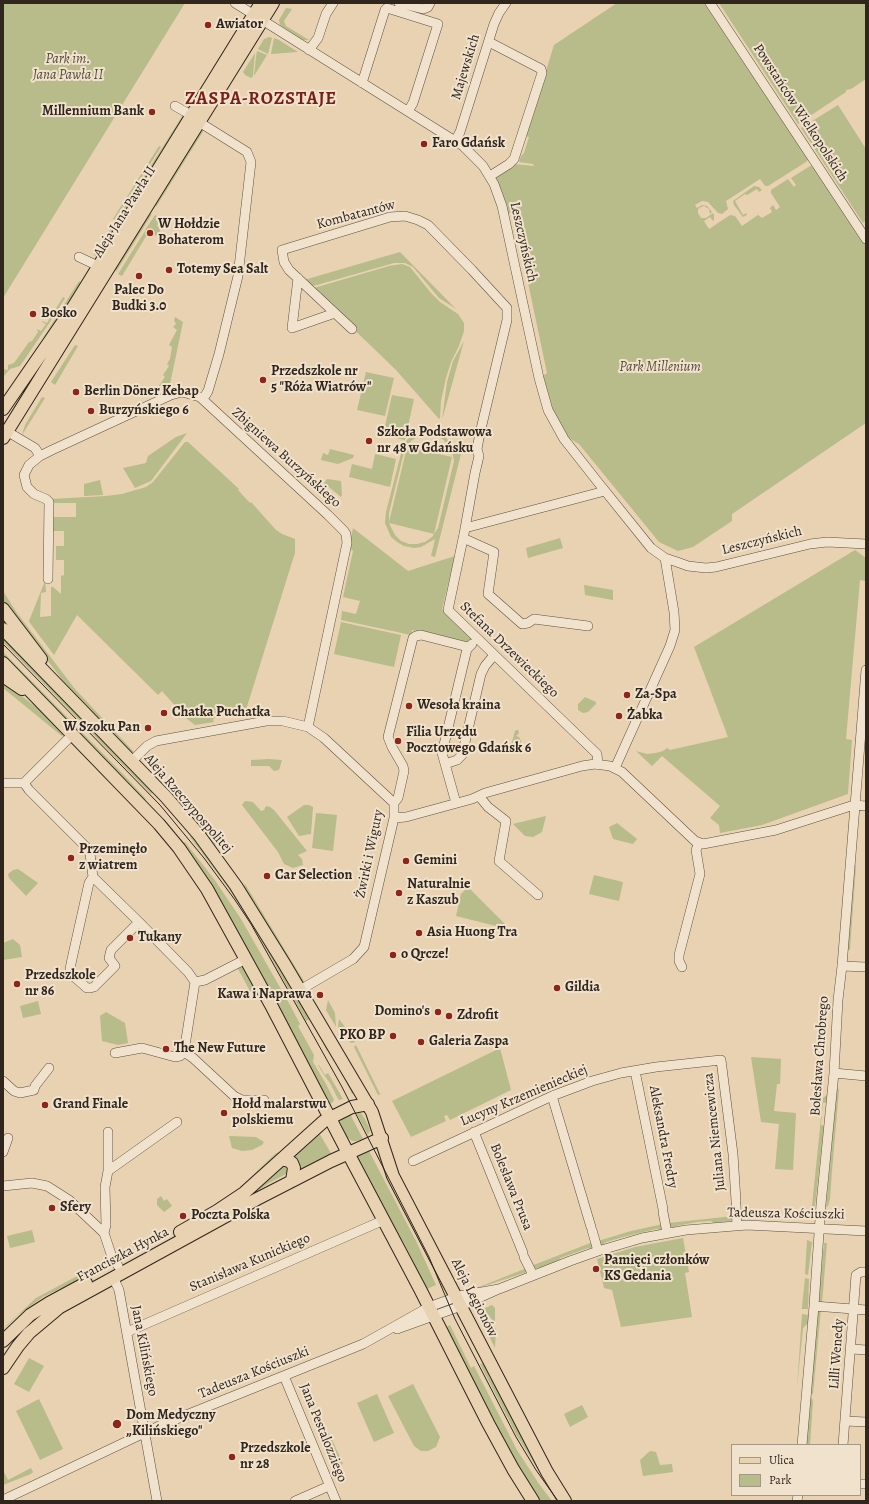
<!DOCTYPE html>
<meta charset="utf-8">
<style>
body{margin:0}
#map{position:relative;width:869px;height:1504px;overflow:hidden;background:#e8d2b1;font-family:Alegreya,serif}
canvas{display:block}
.frame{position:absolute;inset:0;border:4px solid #30261e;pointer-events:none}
.legend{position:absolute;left:731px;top:1444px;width:130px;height:52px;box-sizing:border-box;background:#f0e2cc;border:1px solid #a39786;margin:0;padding:5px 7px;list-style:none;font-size:12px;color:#30261e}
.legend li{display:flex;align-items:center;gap:8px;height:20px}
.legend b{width:20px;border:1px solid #a39786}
</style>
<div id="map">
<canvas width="869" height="1504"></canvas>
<div class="frame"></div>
<ul class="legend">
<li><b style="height:5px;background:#e8d2b1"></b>Ulica</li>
<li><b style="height:11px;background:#b8bb8a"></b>Park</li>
</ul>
</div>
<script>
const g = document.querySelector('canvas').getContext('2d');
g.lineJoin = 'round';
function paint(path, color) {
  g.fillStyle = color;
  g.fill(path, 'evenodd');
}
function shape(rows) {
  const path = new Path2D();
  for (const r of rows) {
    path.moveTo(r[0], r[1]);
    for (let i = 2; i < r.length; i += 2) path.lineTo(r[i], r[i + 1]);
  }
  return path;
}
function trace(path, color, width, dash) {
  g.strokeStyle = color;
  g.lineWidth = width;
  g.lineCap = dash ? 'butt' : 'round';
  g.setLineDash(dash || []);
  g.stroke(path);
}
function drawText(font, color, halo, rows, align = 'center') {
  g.font = font + ' Alegreya,serif';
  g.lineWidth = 4;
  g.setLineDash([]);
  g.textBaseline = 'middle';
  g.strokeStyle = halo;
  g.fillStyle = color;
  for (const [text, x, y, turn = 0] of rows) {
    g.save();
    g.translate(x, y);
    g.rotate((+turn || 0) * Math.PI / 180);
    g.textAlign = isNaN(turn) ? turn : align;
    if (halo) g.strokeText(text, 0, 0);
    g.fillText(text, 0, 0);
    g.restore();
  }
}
paint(shape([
 [3,3,185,3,3,298],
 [617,3,704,3,807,157,808,160,806,162,768,186,765,186,760,179,726,201,728,209,722,214,718,213,708,202,702,201,695,205,697,208,702,205,707,206,712,212,710,214,709,209,704,206,701,207,698,209,698,213,701,218,706,218,713,213,714,215,714,219,713,221,710,217,704,221,709,229,730,215,735,216,742,226,758,215,762,218,772,212,770,208,773,205,776,210,780,207,771,193,771,190,788,179,794,187,796,185,791,178,810,166,813,166,866,246,866,423,732,514,732,521,693,547,678,551,659,542,579,444,569,438,564,431,553,410,543,376,547,373,513,211,508,214,505,200,496,179,497,176,513,164,534,166,533,164,519,162,521,156,524,153,529,137,526,136,554,45],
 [719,3,866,3,866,79,851,89,846,90,846,92,798,124],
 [286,8,292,9,284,21,286,26,309,40,303,40,280,25,279,20],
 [269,37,272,38,268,54,258,49,264,39],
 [274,38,279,40,298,52,271,54],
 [257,51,267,55,254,76,256,57],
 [255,53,253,76,251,78,245,75,243,72],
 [838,105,866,149,866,220,863,223,801,128],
 [183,115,184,117,118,227,104,244,96,256,94,255],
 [204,130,156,207,155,202,200,131],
 [159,146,161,147,114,220,113,219],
 [754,186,759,187,762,190,759,192,757,189,747,195,745,194,735,201,743,215,746,213,747,215,743,217,734,205,733,201],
 [152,214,116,272,115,266,147,215],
 [155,215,169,223,170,227,167,226,165,229,160,226,162,223,159,222,157,226,161,229,157,236,152,234,150,229,148,232,145,230],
 [145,231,148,233,122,276,118,274],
 [400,252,456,309,439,298,413,267,405,263,394,263,317,285,309,286,304,280],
 [402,264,410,267,431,293,440,302,458,314,464,323,464,331,459,346,451,362,446,378,441,401,440,418,439,419,396,370,313,290,314,288,389,266],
 [79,281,82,284,51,330,43,338],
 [63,297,65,298,50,322,20,366,10,369,3,377,3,369,8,370,8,365,14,363,29,342,32,341,38,332,37,329,41,331,46,324,42,322,42,321,47,323,51,316,47,313,52,315],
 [175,317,183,322,170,384,156,390,165,377,163,375,169,366,167,364,170,359,172,347,169,345,177,330,173,327,176,324,174,320],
 [464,341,442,420,447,382,453,361],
 [75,345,78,346,55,385,51,382],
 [366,372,394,378,385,416,357,410],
 [392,395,414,399,405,440,383,435],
 [42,397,45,398,22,435,25,425],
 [428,431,435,432,443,435,452,444,456,452,457,448,462,450,435,557,431,556,435,539,421,547,414,548,404,546,397,542,391,537,385,523,386,512,403,446,408,439,415,434],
 [425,434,437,436,444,440,452,451,454,461,438,528,432,537,425,542,417,544,409,544,401,541,395,535,389,523,434,534,452,457,407,447,389,522,389,513,404,452,406,447,411,441,417,437],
 [187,433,151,481,135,488,123,468,146,463,148,456,176,437],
 [185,442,188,442,239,489,238,490,250,503,251,502,276,530,282,534,295,539,295,553,293,559,245,713,243,706,221,711,221,716,214,718,213,720,214,722,195,725,186,718,162,691,158,695,77,615,54,655,30,623,29,621,45,581,46,591,46,592,41,593,40,617,51,616,51,587,53,587,61,594,61,576,64,575,64,560,56,560,56,546,64,546,64,531,52,531,52,517,76,517,76,503,52,503,51,499,106,496,122,494,146,487,153,482],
 [330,449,354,455,353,458,338,464,321,460,323,453,328,455],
 [375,454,396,459,390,487,349,477,352,464,372,469],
 [327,479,341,481,342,495,341,497,324,483],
 [100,480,103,495,84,496,84,484],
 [353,528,408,571,455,556,442,609,471,637,472,640,467,643,412,630,411,635,341,620,342,611,356,614,360,601,343,597,353,551,349,547],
 [560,538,563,548,528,558,526,548],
 [855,550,866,558,866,581,860,580,846,739,852,740,848,794,762,825,720,833,719,825,710,818,720,806,662,756,652,766,636,751,647,754,656,753,663,751,667,748,670,750,728,737,694,647],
 [584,585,613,590,613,600,585,595],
 [3,591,17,613,75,689,134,752,130,752,70,690,3,602],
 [341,622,401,635,394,667,334,654],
 [3,635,154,791,151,794,3,642],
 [3,652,123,774,146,799,144,802,44,699,3,657],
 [3,681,42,712,62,732,63,737,3,688],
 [585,697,596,702,596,704,588,712,583,713,578,710,578,704],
 [516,730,518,730,519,733,516,736,519,737,521,741,520,745,515,746,514,750,510,749,515,731],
 [269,759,282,760,279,770,274,771,269,766,251,766,251,760],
 [245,801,253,802,261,811,264,810,266,806,270,807,274,810,307,851,298,855,302,859,303,865,293,868,284,864,278,852,242,805],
 [182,802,217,844,215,845,210,844,177,803],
 [304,805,309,805,313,807,311,834,299,836,287,817],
 [316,813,337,815,333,851,312,848],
 [546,816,542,832,533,837,525,836,513,824],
 [617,823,637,839,633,844,613,839,609,827],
 [193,835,224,876,357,1092,352,1094,330,1049,327,1051,310,1019,306,1021,255,929,227,886,190,837],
 [185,842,214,879,241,919,290,1005,300,1024,298,1026,314,1055,313,1062,326,1084,334,1100,332,1103,330,1104,288,1024,182,844],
 [854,865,856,865,850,950,847,950],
 [18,869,38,883,26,896,9,878,8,874,13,870],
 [594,875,623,882,619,901,589,894],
 [245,884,305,983,302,983,244,887],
 [468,887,509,928,508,929,456,916,461,894],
 [13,939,20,945,22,957,3,960,3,943],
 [237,967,243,967,259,995,252,995],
 [328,1000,335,1013,336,1027,326,1010],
 [38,1001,41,1014,23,1018,20,1006],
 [106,1012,125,1023,128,1043,118,1045,102,1041,100,1016],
 [339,1019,345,1027,355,1042,352,1043,350,1042,341,1034,338,1027],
 [356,1045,380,1094,384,1093,378,1095,354,1047],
 [500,1048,511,1090,450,1120,447,1115,444,1116,446,1121,411,1137,392,1101],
 [751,1057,781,1059,780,1084,777,1084,774,1111,796,1113,793,1170,775,1169,779,1124,761,1122],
 [318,1065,319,1065,325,1075,328,1073,343,1099,339,1100,337,1097,330,1083,324,1075],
 [837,1087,839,1090,832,1171,830,1199,828,1206,826,1207],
 [828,1094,827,1103,823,1103,821,1125,824,1126,815,1206,812,1206,823,1098],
 [355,1111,360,1112,365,1119,370,1130,368,1135],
 [349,1112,363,1139,356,1141,352,1141,347,1137,340,1122,342,1117],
 [318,1131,332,1155,298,1171,289,1158],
 [229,1136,256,1137,264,1142,262,1145,252,1150,242,1151,232,1148],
 [368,1149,417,1243,436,1285,427,1289,405,1245,380,1204,356,1158,357,1156],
 [280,1152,276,1159,255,1179,233,1194,276,1153],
 [281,1165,289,1166,288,1173,269,1183,222,1215],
 [161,1196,164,1201,167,1199,172,1206,164,1212,157,1205,157,1199],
 [734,1216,733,1219,730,1221,714,1223,711,1221,697,1222,676,1226,674,1228,669,1226,668,1223],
 [663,1224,663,1227,660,1230,656,1229,623,1237,606,1242,604,1244,601,1245,598,1241,631,1231],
 [32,1230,35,1242,10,1248,7,1236],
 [683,1238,689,1272,685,1273,692,1317,621,1327,612,1290,604,1288,597,1259,635,1247],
 [807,1240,812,1242,808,1275,805,1274],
 [593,1242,593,1246,591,1249,588,1248,560,1258,559,1261,543,1267,533,1269,531,1266],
 [824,1243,827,1243,822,1304,818,1303],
 [527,1268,527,1272,478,1288,479,1287],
 [81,1274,91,1275,70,1284,43,1297,18,1315,3,1330,8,1324,36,1298],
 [805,1278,809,1279,808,1309,802,1309,802,1307],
 [492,1305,495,1308,495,1323,483,1309],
 [818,1309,821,1309,813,1394,810,1393],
 [483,1314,496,1329,495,1348,481,1320,480,1315],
 [802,1314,808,1315,808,1323,803,1328,797,1387],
 [450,1325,471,1368,474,1366,517,1450,539,1484,552,1501,538,1501,514,1462,444,1328],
 [29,1358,44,1366,29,1392,14,1384],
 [483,1363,490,1378,498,1390,559,1500,542,1476,517,1436,480,1364],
 [413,1384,440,1437,436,1447,428,1451,421,1451,414,1446,388,1396],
 [377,1394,394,1433,374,1442,357,1403],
 [810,1398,812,1398,813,1401,810,1445,806,1445],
 [39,1399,63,1449,40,1460,16,1411],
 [582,1405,588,1417,570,1427,564,1414],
 [329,1433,343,1464,335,1468,333,1464,331,1465,320,1437],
 [650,1451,656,1452,660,1465,672,1464,673,1472,643,1476,640,1460],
 [31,1468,33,1472,31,1474,3,1485,3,1470,8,1480]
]), '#b8bb8a');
const minor = shape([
 [235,3,463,146,483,166,494,184,502,206,539,378,548,410,564,439,597,481,651,548,665,558,677,562,688,566,706,568,716,567,810,544,827,542,866,544],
 [399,3,423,9,428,7,430,3],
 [710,3,866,239],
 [489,42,541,69,542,73,514,159,509,164,490,176],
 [309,50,318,38,326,14,333,3],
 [362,83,385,10,387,8,438,24,413,103,408,111],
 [175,106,191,115],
 [199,122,247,152,251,162,238,276,219,354,208,391,203,399],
 [455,141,460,132,494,24,499,13,506,3],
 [79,257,98,266],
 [298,278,292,328,335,313],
 [352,329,289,270,284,262,282,250,390,217,405,216,418,220,428,225,472,270,507,308,507,320,480,433,477,449,479,456,475,473,464,534,448,610,597,754,598,765],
 [3,429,35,448,40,456],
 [465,528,605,491],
 [463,538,494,552,488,594,522,624,528,623,534,619,588,626],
 [48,579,49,502,46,499,34,494,27,487,24,475,29,465,40,456,52,450,171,395,182,392,200,397,328,515,344,531,346,534,347,543,308,727],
 [131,762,147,746,156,741,266,721,283,721,308,727,324,738,394,803,394,818,364,947,353,959,300,990],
 [445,764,457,760,462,755,481,674,485,666,494,655],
 [615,768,670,646,675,630,674,612,665,558],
 [3,783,24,783,29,790,86,847,90,854,93,877,89,883,72,959,70,969,72,975,87,988,90,988,94,987,115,966,109,958,111,950,139,922,188,972,195,982,184,1052,193,1058,234,1096,242,1100,264,1100],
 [24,783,73,734],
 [479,796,488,807,506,821,499,861,538,895],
 [394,803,398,798,404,771,403,766,392,747,388,737,413,638,416,636,421,635,468,647],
 [456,803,442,753,467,649,472,644],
 [394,818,406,817,472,799,485,793,582,766,595,764,610,766,622,772,695,841,703,844,776,830,854,805,866,806],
 [93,877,139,922],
 [842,966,866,967],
 [682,967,679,961,679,955,700,874,696,850,699,843],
 [195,982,205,980,246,959],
 [115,1053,142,1048,175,1057,180,1056,184,1052],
 [635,1071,663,1209],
 [834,1073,866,1076],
 [3,1081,14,1091,20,1093,34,1090,35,1086,49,1068],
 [552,1096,591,1227],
 [108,1132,108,1171,105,1187,106,1225,104,1233,111,1254,118,1266],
 [474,1132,523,1253],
 [3,1152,8,1138],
 [413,1161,552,1096,592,1081,621,1073,656,1067,721,1060,733,1154,736,1201],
 [108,1171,177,1122],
 [3,1186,32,1183,47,1186,69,1200,104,1233],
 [736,1205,737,1225],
 [663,1212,667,1233],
 [592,1230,598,1251],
 [524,1257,533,1275],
 [113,1277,119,1290,157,1501],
 [814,1306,866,1310],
 [397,1329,461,1306,499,1289,570,1261,598,1251,642,1238,686,1230,747,1225,866,1231],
 [127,1332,384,1220],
 [852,1349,866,1350],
 [284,1376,336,1501],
 [845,1421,866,1422],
 [802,1445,814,1306,821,1204,834,1073,838,1000,842,966,866,670],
 [843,1445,856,1275,861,1272,866,1272],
 [860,1484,866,1484],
 [3,1500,159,1426,363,1344,429,1307,459,1296,499,1289],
 [295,1501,329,1486],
 [797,1501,798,1495]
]);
const major = shape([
 [3,409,74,306,261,3],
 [3,438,273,3],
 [3,609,41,659],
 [3,629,166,797,199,835,236,886,285,965,372,1112,393,1176,547,1472,565,1501],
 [3,663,159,824,179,848,207,889,271,1005,348,1153,420,1289,488,1423,513,1469,533,1501],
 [3,676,22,689],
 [281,1160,287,1160,292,1163,294,1168,292,1181],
 [180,1232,217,1211,244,1193,324,1121,352,1107,368,1104],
 [3,1341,30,1315,49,1303,86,1283],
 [3,1368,18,1346,29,1333,60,1307,257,1199,331,1161,382,1138]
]);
trace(minor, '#5e5143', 10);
trace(major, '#30261e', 14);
trace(minor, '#f0e2cc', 9);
trace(major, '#e8d2b1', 12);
trace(shape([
 [3,644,160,805,204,858,235,900,251,924,342,1087,429,1257,455,1319,516,1437,536,1470,558,1501]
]), '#30261e', 1);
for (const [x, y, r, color] of [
 [208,25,4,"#8f2418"],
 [152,112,4,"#8f2418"],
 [424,144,4,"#8f2418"],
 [150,233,4,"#8f2418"],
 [169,270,4,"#8f2418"],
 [139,276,4,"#8f2418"],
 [33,314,4,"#8f2418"],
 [263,380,4,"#8f2418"],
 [76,392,4,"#8f2418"],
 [91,411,4,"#8f2418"],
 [369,441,4,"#8f2418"],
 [627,695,4,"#8f2418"],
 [409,706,4,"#8f2418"],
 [164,713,4,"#8f2418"],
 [619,716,4,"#8f2418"],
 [148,728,4,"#8f2418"],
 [398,741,4,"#8f2418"],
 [71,858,4,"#8f2418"],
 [406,861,4,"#8f2418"],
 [267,876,4,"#8f2418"],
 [399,893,4,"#8f2418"],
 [419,933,4,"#8f2418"],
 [130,938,4,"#8f2418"],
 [393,955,4,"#8f2418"],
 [17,984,4,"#8f2418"],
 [557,988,4,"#8f2418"],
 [320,995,4,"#8f2418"],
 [438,1012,4,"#8f2418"],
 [449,1016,4,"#8f2418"],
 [393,1036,4,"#8f2418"],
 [421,1042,4,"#8f2418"],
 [166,1049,4,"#8f2418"],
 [45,1105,4,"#8f2418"],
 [224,1113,4,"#8f2418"],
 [52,1208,4,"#8f2418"],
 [183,1216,4,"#8f2418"],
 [596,1269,4,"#8f2418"],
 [117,1424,5,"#8f2418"],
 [232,1457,4,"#8f2418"]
]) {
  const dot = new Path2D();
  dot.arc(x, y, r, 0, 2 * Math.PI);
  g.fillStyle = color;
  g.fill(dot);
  trace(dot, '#f0e2cc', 1.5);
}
drawText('bold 14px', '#30261e', '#f0e2cc', [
 ["Awiator",216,25],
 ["Millennium Bank",144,112,"right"],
 ["Faro Gdańsk",432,144],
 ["W Hołdzie",158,225],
 ["Bohaterom",158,241],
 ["Totemy Sea Salt",177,270],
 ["Palec Do",139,291,"center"],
 ["Budki 3.0",139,307,"center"],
 ["Bosko",41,314],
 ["Przedszkole nr",271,372],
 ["5 \"Róża Wiatrów\"",271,388],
 ["Berlin Döner Kebap",84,392],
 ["Burzyńskiego 6",99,411],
 ["Szkoła Podstawowa",377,433],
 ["nr 48 w Gdańsku",377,449],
 ["Za-Spa",635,695],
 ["Wesoła kraina",417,706],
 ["Chatka Puchatka",172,713],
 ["Żabka",627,716],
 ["W Szoku Pan",140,728,"right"],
 ["Filia Urzędu",406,733],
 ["Pocztowego Gdańsk 6",406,749],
 ["Przeminęło",79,850],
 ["z wiatrem",79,866],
 ["Gemini",414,861],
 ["Car Selection",275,876],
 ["Naturalnie",407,885],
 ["z Kaszub",407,901],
 ["Asia Huong Tra",427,933],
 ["Tukany",138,938],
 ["o Qrcze!",401,955],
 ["Przedszkole",25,976],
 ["nr 86",25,992],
 ["Gildia",565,988],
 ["Kawa i Naprawa",312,995,"right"],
 ["Domino's",430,1012,"right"],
 ["Zdrofit",457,1016],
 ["PKO BP",385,1036,"right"],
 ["Galeria Zaspa",429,1042],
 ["The New Future",174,1049],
 ["Grand Finale",53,1105],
 ["Hołd malarstwu",232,1105],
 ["polskiemu",232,1121],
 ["Sfery",60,1208],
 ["Poczta Polska",191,1216],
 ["Pamięci członków",604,1261],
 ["KS Gedania",604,1277],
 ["Dom Medyczny",126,1416],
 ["„Kilińskiego\"",126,1432],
 ["Przedszkole",240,1449],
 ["nr 28",240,1465]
], 'left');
drawText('italic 14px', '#524b39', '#f0e2cc', [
 ["Park im.",68,60],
 ["Jana Pawła II",68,76],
 ["Park Millenium",660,368]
]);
drawText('14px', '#30261e', '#f0e2cc', [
 ["Majewskich",466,67,-73],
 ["Powstańców Wielkopolskich",800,113,57],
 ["Aleja Jana Pawła II",125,212,-58],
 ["Kombatantów",356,215,-15],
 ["Leszczyńskich",523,242,77],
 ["Zbigniewa Burzyńskiego",286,458,42],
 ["Leszczyńskich",762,541,-14],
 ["Stefana Drzewieckiego",509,650,44],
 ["Aleja Rzeczypospolitej",188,804,49],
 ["Żwirki i Wigury",370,854,-78],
 ["Bolesława Chrobrego",820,1056,-86],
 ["Lucyny Krzemienieckiej",524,1096,-23],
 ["Juliana Niemcewicza",715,1132,-96],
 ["Aleksandra Fredry",663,1137,79],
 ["Bolesława Prusa",511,1187,68],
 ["Tadeusza Kościuszki",786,1214,1],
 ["Franciszka Hynka",123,1255,-28],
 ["Stanisława Kunickiego",250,1263,-23],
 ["Aleja Legionów",474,1298,63],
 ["Jana Kilińskiego",144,1351,79],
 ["Lilli Wenedy",837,1354,-86],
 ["Tadeusza Kościuszki",254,1373,-22],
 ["Jana Pestalozziego",323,1433,68]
]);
g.letterSpacing = '1px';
drawText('bold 18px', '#7a1f14', '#f0e2cc', [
 ["ZASPA-ROZSTAJE",261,100]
]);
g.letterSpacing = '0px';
</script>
